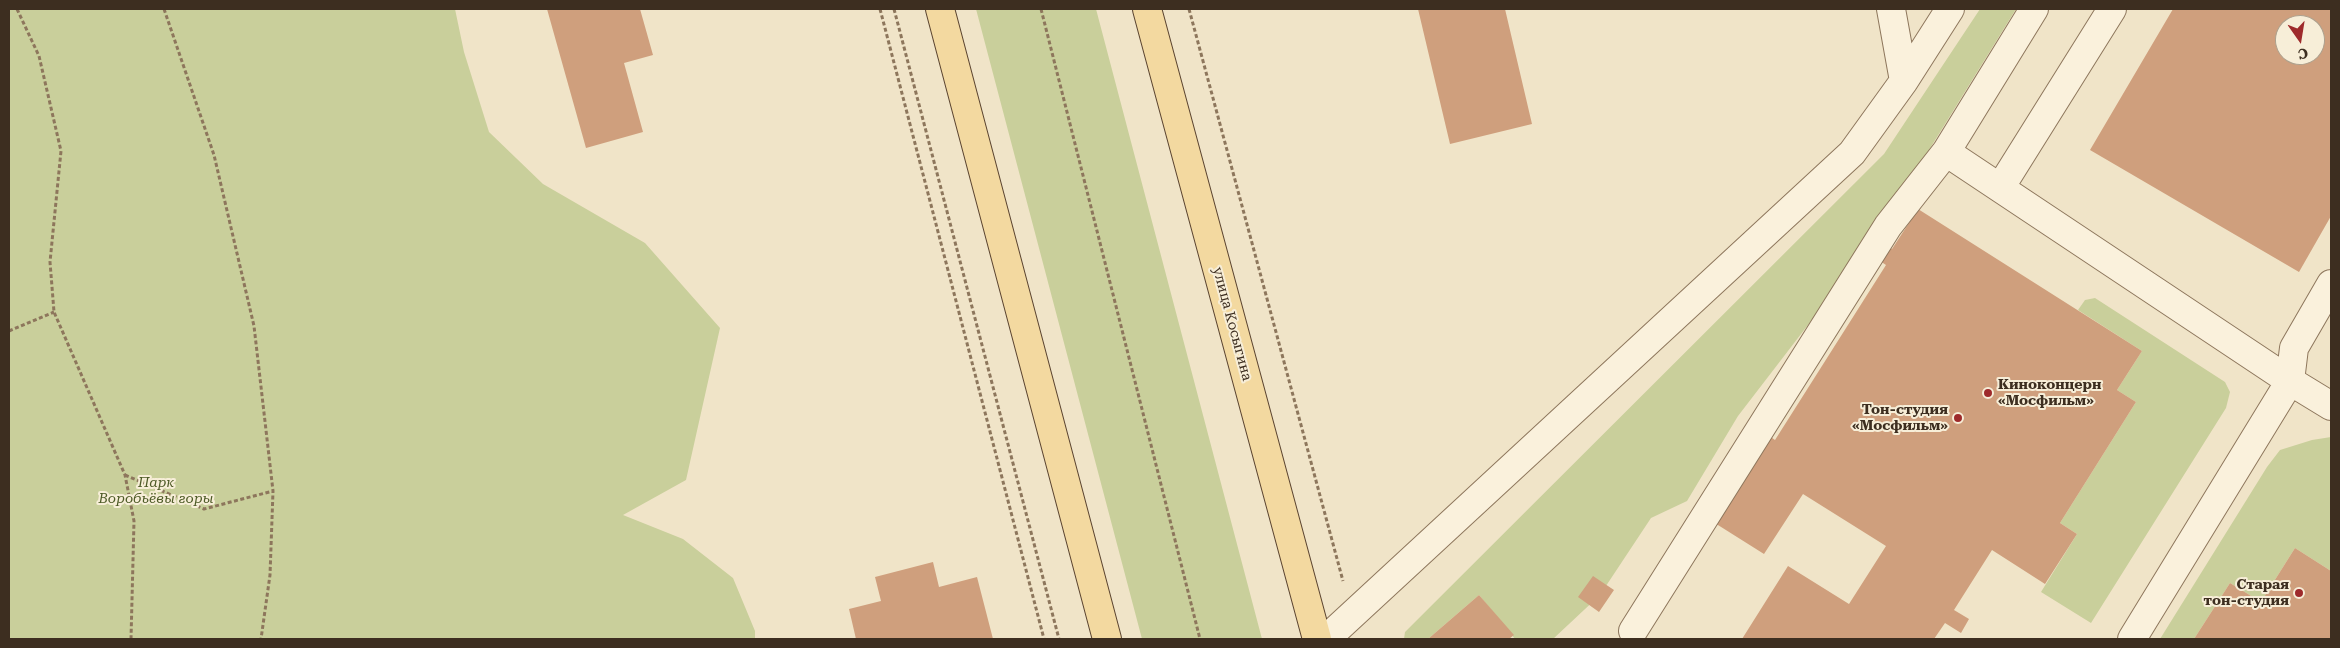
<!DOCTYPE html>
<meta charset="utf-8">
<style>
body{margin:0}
#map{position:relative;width:2340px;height:648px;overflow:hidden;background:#f0e4c8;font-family:"Roboto Serif",serif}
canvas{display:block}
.frame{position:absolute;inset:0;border:10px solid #3d2e20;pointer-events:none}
.north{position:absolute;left:2275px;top:15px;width:50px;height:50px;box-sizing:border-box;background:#f7eed8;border:1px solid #ada18e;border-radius:50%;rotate:167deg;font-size:14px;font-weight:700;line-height:20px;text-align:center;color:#3d2e20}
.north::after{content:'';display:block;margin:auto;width:18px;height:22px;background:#9e2a2b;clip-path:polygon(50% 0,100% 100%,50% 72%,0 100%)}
</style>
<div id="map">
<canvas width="2340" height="648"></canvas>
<div class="frame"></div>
<div class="north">С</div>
</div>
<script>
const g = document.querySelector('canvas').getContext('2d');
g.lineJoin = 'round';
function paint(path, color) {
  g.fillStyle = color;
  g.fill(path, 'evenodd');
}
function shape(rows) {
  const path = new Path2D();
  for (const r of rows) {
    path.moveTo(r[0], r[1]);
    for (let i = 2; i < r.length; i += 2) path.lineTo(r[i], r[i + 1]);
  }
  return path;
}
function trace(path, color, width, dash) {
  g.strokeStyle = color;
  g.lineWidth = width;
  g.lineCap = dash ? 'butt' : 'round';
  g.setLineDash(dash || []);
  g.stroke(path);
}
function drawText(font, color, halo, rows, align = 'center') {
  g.font = font + ' "Roboto Serif",serif';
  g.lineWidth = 4;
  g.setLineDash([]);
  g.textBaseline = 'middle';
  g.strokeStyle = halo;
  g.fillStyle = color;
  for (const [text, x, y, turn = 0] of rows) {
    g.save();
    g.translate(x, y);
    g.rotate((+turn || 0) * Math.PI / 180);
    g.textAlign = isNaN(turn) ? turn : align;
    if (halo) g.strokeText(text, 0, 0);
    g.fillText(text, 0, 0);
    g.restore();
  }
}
paint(shape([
 [9,9,455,9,464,52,489,132,543,184,645,243,720,328,686,480,623,515,683,539,733,578,755,631,755,639,9,639],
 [976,9,1096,9,1262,639,1142,639],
 [1980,9,2016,9,1874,239,1738,416,1687,501,1651,518,1600,595,1553,639,1515,639,1479,595,1428,639,1404,639,1405,632,1884,154],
 [2095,298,2225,382,2230,392,2226,408,2091,623,2041,592,2077,534,2060,523,2136,402,2117,390,2142,351,2078,310,2085,300],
 [2331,437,2331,571,2295,548,2261,602,2230,583,2194,639,2160,639,2267,467,2280,450,2312,440]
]), '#c9cf9b');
paint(shape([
 [547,9,640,9,653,55,624,63,643,132,586,148],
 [1418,9,1505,9,1532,124,1450,144],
 [2173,9,2331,9,2331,216,2299,272,2090,150],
 [2285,25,2315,25,2315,55,2285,55],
 [1918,209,2142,351,2117,390,2136,402,2060,523,2077,534,2045,584,1992,550,1954,610,1969,619,1961,633,1945,623,1934,639,1742,639,1788,566,1849,604,1886,546,1803,494,1764,554,1710,520,1765,433,1775,440,1886,265,1874,257,1883,243,1892,249],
 [2295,548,2331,571,2331,639,2194,639,2230,583,2261,602],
 [933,562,939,587,977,577,993,639,856,639,849,609,881,601,875,577],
 [1593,576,1614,590,1599,612,1578,597],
 [1479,595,1514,635,1509,639,1428,639]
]), '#cf9f7d');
const minor = shape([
 [1891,9,1904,81],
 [1946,152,2290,381,2331,406],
 [2000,188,2112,9],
 [1633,631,1888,226,1946,152,2034,9],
 [1326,639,1852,153,1904,81,1950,9],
 [2132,639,2290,381,2294,348,2331,284]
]);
const major = shape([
 [940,9,1107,639],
 [1147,9,1317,639]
]);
trace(minor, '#8d765c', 30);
trace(major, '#5b4430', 30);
trace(shape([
 [17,9,39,56,61,151,50,262,54,312,125,475,134,521,131,639],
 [164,9,214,155,254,326,273,491,270,575,261,639],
 [880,9,1044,639],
 [894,9,1059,639],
 [1041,9,1200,639],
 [1189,9,1343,581],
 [9,331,54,312],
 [125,475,204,509,273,491]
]), '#8d765c', 3, [4, 2.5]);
trace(minor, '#faf1dc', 28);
trace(major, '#f3d9a0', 28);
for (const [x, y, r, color] of [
 [1988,393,5,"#9e2a2b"],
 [1958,418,5,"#9e2a2b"],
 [2299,593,5,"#9e2a2b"]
]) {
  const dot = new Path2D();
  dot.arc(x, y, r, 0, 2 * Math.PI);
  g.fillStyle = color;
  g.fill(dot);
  trace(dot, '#f7eed8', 2);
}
drawText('14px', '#3d2e20', '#f7eed8', [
 ["улица Косыгина",1232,324,75]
]);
drawText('bold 14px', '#3d2e20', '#f7eed8', [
 ["Киноконцерн",1998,385,"left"],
 ["«Мосфильм»",1998,401,"left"],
 ["Тон-студия",1948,410],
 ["«Мосфильм»",1948,426],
 ["Старая",2289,585],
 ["тон-студия",2289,601]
], 'right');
drawText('italic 14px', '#4d5a26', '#f7eed8', [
 ["Парк",156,483],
 ["Воробьёвы горы",156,499]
]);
</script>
